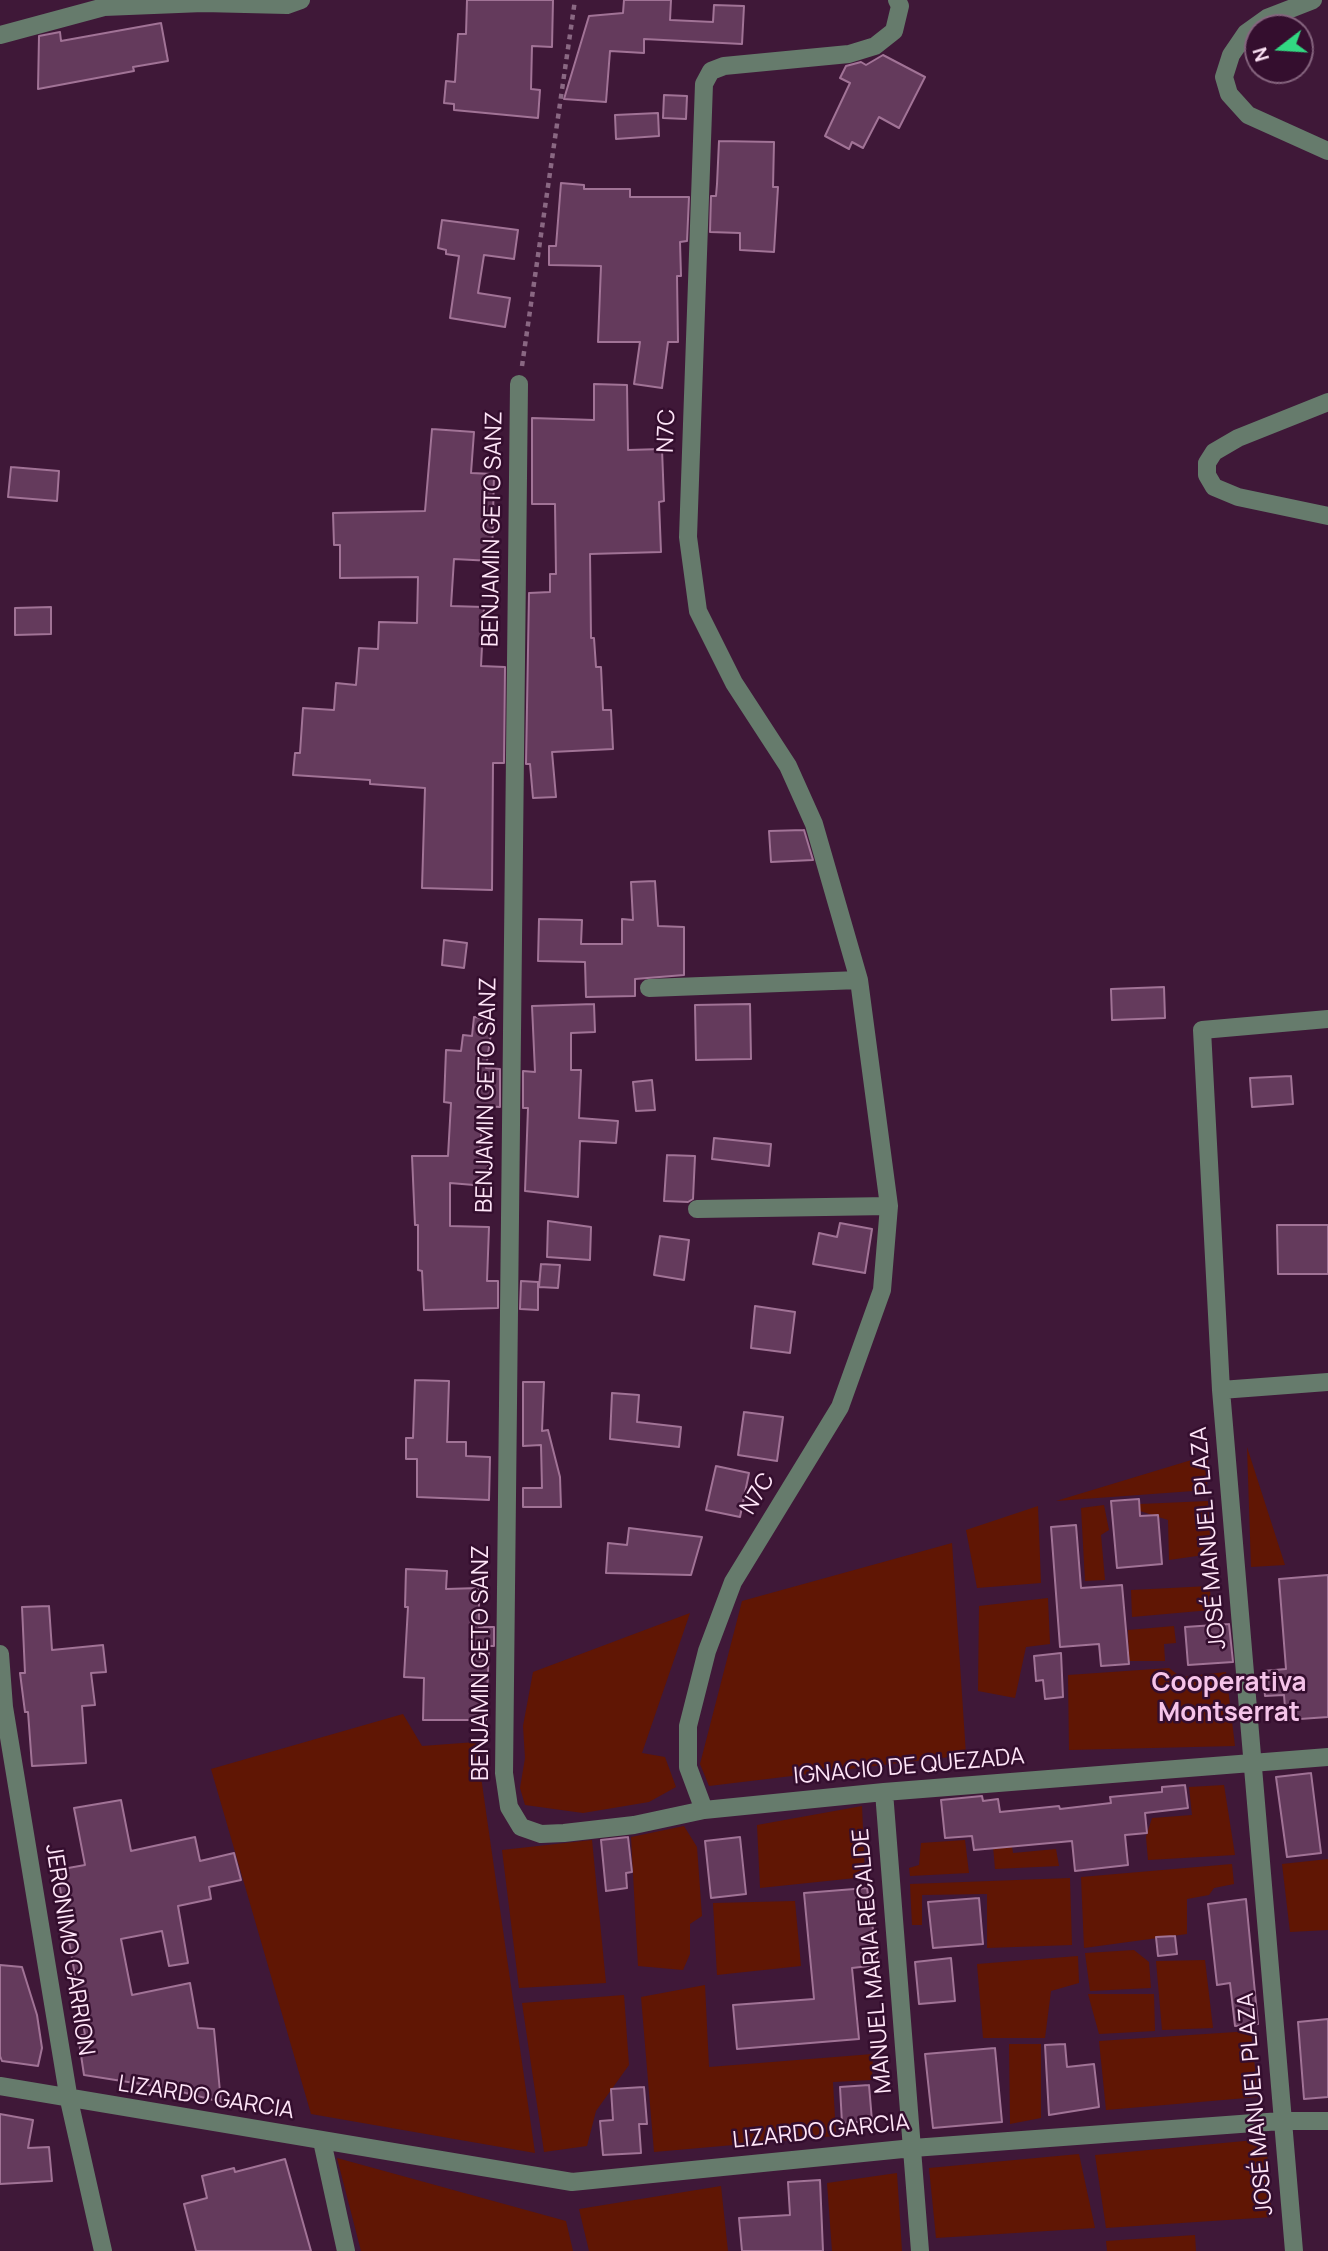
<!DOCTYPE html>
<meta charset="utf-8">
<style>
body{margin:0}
#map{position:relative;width:1328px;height:2251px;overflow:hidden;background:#3f1838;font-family:Manrope,sans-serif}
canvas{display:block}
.north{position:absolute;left:1244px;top:14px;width:70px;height:70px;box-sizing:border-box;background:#340e2e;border:2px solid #85647e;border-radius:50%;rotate:253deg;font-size:19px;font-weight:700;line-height:28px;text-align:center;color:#fee4f7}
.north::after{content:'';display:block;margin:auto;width:24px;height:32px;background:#32d882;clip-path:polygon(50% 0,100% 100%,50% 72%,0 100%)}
</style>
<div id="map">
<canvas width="1328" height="2251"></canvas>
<div class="north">N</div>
</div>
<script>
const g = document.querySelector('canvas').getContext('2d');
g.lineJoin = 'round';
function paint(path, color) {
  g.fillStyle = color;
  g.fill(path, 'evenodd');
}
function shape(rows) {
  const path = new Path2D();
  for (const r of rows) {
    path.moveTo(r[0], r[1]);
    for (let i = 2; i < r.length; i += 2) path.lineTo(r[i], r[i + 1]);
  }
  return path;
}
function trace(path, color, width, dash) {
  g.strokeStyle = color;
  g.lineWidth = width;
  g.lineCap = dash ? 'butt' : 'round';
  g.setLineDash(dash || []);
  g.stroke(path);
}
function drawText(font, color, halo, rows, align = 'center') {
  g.font = font + ' Manrope,sans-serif';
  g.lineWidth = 5;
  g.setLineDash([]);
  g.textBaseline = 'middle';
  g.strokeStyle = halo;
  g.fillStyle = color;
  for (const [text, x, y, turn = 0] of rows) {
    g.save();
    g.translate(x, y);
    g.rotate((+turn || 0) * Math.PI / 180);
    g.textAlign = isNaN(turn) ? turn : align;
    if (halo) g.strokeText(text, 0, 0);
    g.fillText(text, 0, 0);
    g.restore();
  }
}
paint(shape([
 [1247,1447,1285,1565,1251,1567],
 [1208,1455,1207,1490,1056,1501],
 [1208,1501,1211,1554,1169,1560,1168,1520,1140,1511,1140,1504],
 [1104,1505,1109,1530,1101,1535,1105,1580,1085,1581,1081,1508],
 [1038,1506,1041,1583,977,1588,966,1530],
 [952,1543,966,1755,709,1786,700,1764,742,1601],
 [1210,1586,1211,1610,1132,1617,1131,1590],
 [1048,1598,1050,1644,1026,1647,1015,1698,978,1691,979,1606],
 [690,1613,642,1753,665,1757,676,1787,649,1802,583,1813,525,1805,520,1788,525,1758,523,1726,533,1672],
 [1174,1626,1176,1643,1164,1644,1165,1661,1129,1661,1128,1630],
 [1169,1668,1181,1677,1226,1672,1235,1746,1069,1750,1068,1675],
 [403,1714,422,1746,476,1742,535,2153,311,2114,211,1769],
 [1224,1785,1235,1855,1148,1860,1146,1837,1152,1818,1192,1815,1189,1787],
 [862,1806,865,1877,760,1888,757,1825],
 [684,1826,697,1847,702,1916,690,1924,690,1954,683,1970,638,1966,631,1837],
 [1010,1833,1013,1853,1056,1849,1059,1866,995,1869,992,1835],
 [592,1840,606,1983,519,1988,502,1850],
 [965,1840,969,1873,910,1876,909,1868,919,1865,921,1843],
 [1328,1859,1328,1930,1290,1932,1282,1864],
 [1232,1864,1234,1884,1214,1888,1209,1895,1187,1899,1187,1934,1084,1948,1081,1877],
 [1070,1878,1072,1945,987,1948,987,1894,922,1895,922,1925,912,1925,910,1884],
 [795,1901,801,1966,717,1975,713,1903],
 [1134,1950,1149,1962,1151,1988,1090,1991,1085,1953],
 [1078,1956,1079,1983,1051,1991,1045,2038,983,2038,977,1964],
 [1205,1960,1213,2028,1162,2030,1156,1961],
 [705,1985,709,2067,873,2054,872,2080,833,2082,836,2136,654,2152,641,1997],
 [1088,1994,1154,1994,1155,2031,1099,2034],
 [624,1995,629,2065,596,2111,587,2146,544,2152,522,2003],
 [1251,2031,1258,2097,1106,2110,1099,2041],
 [1009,2044,1041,2044,1041,2118,1010,2124],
 [1266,2139,1272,2217,1106,2228,1095,2155],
 [1079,2154,1095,2228,936,2238,929,2168],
 [337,2158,566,2221,573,2251,361,2251],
 [897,2173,902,2251,832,2251,827,2183],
 [721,2186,728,2251,589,2251,579,2209],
 [1195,2235,1196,2251,1107,2251,1106,2241]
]), '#601604');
const building = shape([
 [467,0,553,0,552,47,532,46,531,89,540,90,538,118,454,110,454,104,444,103,446,81,455,82,458,34,466,34,467,0],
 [624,0,671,0,670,20,713,22,714,5,744,6,742,44,644,39,644,53,610,51,606,102,564,99,589,16,623,13,624,0],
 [161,23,168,61,133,67,134,71,38,89,39,36,60,32,61,41,161,23],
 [883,55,925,77,899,128,879,117,863,148,852,142,849,149,825,136,850,83,840,78,846,66,861,62,866,65,883,55],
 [664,95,687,96,686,119,663,118,664,95],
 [658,113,659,136,616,139,615,115,658,113],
 [719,141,774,142,773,187,778,187,774,252,740,250,740,233,710,232,711,196,716,196,717,184,719,141],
 [561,183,584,185,584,189,630,189,630,197,689,197,687,241,680,242,681,276,677,276,678,342,668,342,662,388,634,384,640,342,598,342,601,266,549,265,549,246,556,246,561,183],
 [442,220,518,230,514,259,484,255,478,293,510,298,505,327,450,318,459,256,446,254,446,250,438,248,442,220],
 [594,384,627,385,628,450,662,449,664,501,659,502,661,552,590,554,591,638,594,638,596,667,601,667,603,710,611,710,613,749,552,752,556,797,533,798,530,764,526,764,529,593,550,592,550,574,556,574,555,504,532,504,532,418,594,420,594,384],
 [432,429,474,432,471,473,494,474,492,561,454,559,451,606,484,607,481,666,505,667,504,763,493,763,492,890,422,888,425,788,370,784,370,780,293,775,295,753,300,753,303,708,334,710,336,683,356,685,359,648,378,649,379,622,417,623,418,577,340,578,340,545,334,545,333,513,425,511,432,429],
 [11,467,59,471,57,501,8,497,11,467],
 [51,607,51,634,15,635,15,608,51,607],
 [804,830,813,860,771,862,769,831,804,830],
 [655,881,658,926,684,927,684,975,635,979,635,996,586,997,585,962,538,961,539,919,582,920,581,944,622,944,622,919,633,920,631,882,655,881],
 [444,940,467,943,464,968,442,965,444,940],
 [1164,987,1165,1018,1112,1020,1111,989,1164,987],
 [594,1004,595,1032,571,1033,571,1070,581,1070,579,1118,618,1121,616,1143,580,1141,578,1197,525,1191,528,1108,523,1108,523,1071,535,1072,532,1006,594,1004],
 [750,1004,751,1059,696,1060,695,1005,750,1004],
 [474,1017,493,1019,486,1068,500,1069,500,1107,483,1106,480,1153,489,1154,486,1186,450,1183,450,1226,489,1227,487,1281,498,1281,498,1308,424,1310,422,1271,418,1270,418,1225,415,1225,412,1156,448,1156,451,1103,444,1102,446,1050,461,1051,463,1035,472,1036,474,1017],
 [1291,1076,1293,1104,1252,1107,1250,1078,1291,1076],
 [652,1080,655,1110,636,1111,633,1082,652,1080],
 [714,1138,771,1144,769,1166,712,1159,714,1138],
 [667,1155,695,1156,693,1199,688,1202,664,1201,667,1155],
 [548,1221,591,1227,590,1260,547,1257,548,1221],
 [840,1223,872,1229,865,1273,813,1264,819,1233,837,1237,840,1223],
 [1277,1225,1328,1225,1328,1274,1278,1274,1277,1225],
 [660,1236,689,1240,684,1280,654,1275,660,1236],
 [541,1264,560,1265,558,1288,539,1287,541,1264],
 [521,1281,538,1282,538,1310,520,1309,521,1281],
 [755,1306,795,1312,790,1353,751,1348,755,1306],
 [415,1380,449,1381,447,1442,466,1442,466,1456,490,1457,489,1500,417,1497,417,1459,406,1459,406,1438,413,1438,415,1380],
 [523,1382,544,1382,542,1431,548,1430,560,1477,561,1507,523,1507,523,1488,542,1488,541,1445,523,1446,523,1382],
 [612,1393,639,1395,637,1422,681,1427,679,1447,610,1439,612,1393],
 [744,1412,783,1417,777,1461,738,1455,744,1412],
 [716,1466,749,1473,740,1517,706,1510,716,1466],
 [1139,1499,1140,1516,1158,1515,1162,1564,1117,1568,1111,1501,1139,1499],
 [1076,1525,1081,1588,1122,1585,1129,1664,1101,1666,1099,1644,1060,1647,1051,1527,1076,1525],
 [629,1528,702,1537,691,1575,606,1573,608,1543,627,1545,629,1528],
 [406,1569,447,1571,446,1589,479,1588,479,1627,494,1627,494,1646,489,1646,486,1720,423,1720,424,1678,404,1677,408,1607,405,1607,406,1569],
 [1328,1575,1328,1717,1286,1720,1284,1695,1265,1696,1263,1671,1286,1669,1279,1579,1328,1575],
 [49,1606,52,1650,103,1645,106,1672,91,1673,95,1705,82,1706,86,1763,32,1766,28,1712,25,1712,20,1673,25,1673,22,1607,49,1606],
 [1229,1624,1233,1662,1188,1665,1185,1627,1229,1624],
 [1061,1653,1063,1697,1045,1699,1043,1680,1036,1681,1034,1656,1061,1653],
 [1311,1773,1321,1853,1287,1857,1276,1777,1311,1773],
 [1185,1785,1188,1808,1145,1813,1147,1833,1125,1835,1128,1865,1075,1871,1072,1841,974,1850,972,1836,945,1838,941,1800,982,1796,983,1801,998,1799,1000,1812,1059,1806,1060,1809,1111,1803,1110,1797,1162,1792,1162,1787,1185,1785],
 [121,1800,131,1851,195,1837,200,1861,234,1853,241,1880,209,1887,211,1899,178,1906,188,1963,169,1966,162,1931,121,1939,132,1995,190,1983,198,2028,214,2029,221,2102,166,2088,84,2075,78,2035,85,2035,57,1870,85,1865,74,1808,121,1800],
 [628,1837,632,1872,626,1873,627,1888,606,1891,601,1840,628,1837],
 [740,1837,746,1894,711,1898,705,1841,740,1837],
 [867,1888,878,1965,852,1968,859,2039,737,2049,733,2005,814,1999,804,1893,867,1888],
 [979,1898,983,1944,933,1948,928,1902,979,1898],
 [1246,1899,1258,2024,1235,2026,1230,1983,1217,1985,1208,1904,1246,1899],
 [1175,1936,1177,1954,1158,1956,1156,1937,1175,1936],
 [951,1958,955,2001,919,2004,915,1962,951,1958],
 [0,1965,22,1967,37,2015,42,2048,38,2066,2,2061,0,2056,0,1965],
 [1328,2019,1328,2097,1304,2099,1298,2022,1328,2019],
 [1065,2044,1067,2067,1094,2064,1099,2107,1049,2115,1045,2045,1065,2044],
 [995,2048,1002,2122,933,2128,925,2054,995,2048],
 [869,2085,872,2121,842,2123,840,2087,869,2085],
 [644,2087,647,2124,639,2124,641,2153,603,2155,600,2121,613,2120,611,2089,644,2087],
 [0,2114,33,2120,28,2148,49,2147,52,2181,0,2184,0,2114],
 [285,2159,311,2251,196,2251,184,2204,207,2198,202,2176,234,2168,235,2172,285,2159],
 [820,2180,823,2251,742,2251,739,2218,790,2215,788,2182,820,2180]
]);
paint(building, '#643a5c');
trace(building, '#a17396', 2);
trace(shape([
 [522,366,575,0]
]), '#8a6883', 4.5, [5, 5]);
trace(shape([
 [1313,0,1267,18,1246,33,1231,55,1224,77,1229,94,1248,115,1328,151],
 [0,35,104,7,203,3,287,5,301,0],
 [519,384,504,1773,509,1807,521,1827,541,1834,564,1833,634,1825,704,1810,884,1792,1328,1757],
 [1328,402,1238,438,1214,452,1207,463,1207,475,1214,487,1238,497,1328,516],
 [649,988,859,980],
 [697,1209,889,1206],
 [1221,1390,1328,1382],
 [0,1654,4,1707,69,2100,103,2251],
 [884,1792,920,2251],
 [704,1810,688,1767,688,1726,707,1651,733,1582,840,1407,882,1290,889,1206,859,980,814,824,788,766,734,683,698,611,688,537,704,84,711,71,724,66,849,54,875,46,894,31,900,6,897,0],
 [0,2086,572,2182,913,2148,1281,2121,1328,2121],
 [322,2141,346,2251],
 [1294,2251,1221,1390,1202,1030,1328,1019]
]), '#667b6c', 18);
drawText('23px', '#fee4f7', '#340e2e', [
 ["N7C",667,431,-88],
 ["BENJAMIN GETO SANZ",493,529,-89],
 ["BENJAMIN GETO SANZ",487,1095,-89],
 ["N7C",758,1494,-59],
 ["JOSÉ MANUEL PLAZA",1209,1538,-95],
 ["BENJAMIN GETO SANZ",482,1663,-90],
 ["IGNACIO DE QUEZADA",909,1767,-5],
 ["JERONIMO CARRION",69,1950,81],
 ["MANUEL MARIA RECALDE",873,1961,-95],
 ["LIZARDO GARCIA",206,2098,9],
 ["JOSÉ MANUEL PLAZA",1256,2104,-95],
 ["LIZARDO GARCIA",821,2132,-6]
]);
drawText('bold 26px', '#f6c4ea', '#340e2e', [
 ["Cooperativa",1229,1684],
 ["Montserrat",1229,1714]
]);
</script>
